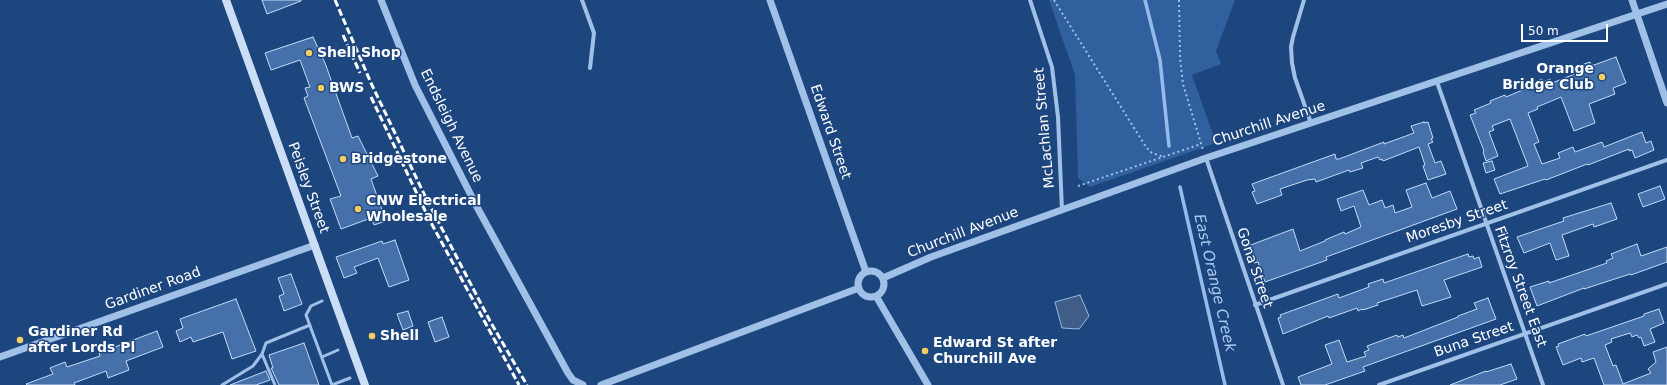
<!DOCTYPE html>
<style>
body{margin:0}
#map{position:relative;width:1667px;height:385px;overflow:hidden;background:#1d467f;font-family:"DejaVu Sans",sans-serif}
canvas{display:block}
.scale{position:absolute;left:1521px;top:24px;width:87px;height:18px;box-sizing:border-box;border:2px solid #fff;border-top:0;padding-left:5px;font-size:12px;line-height:14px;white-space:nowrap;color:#fff;-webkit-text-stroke:3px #1d467f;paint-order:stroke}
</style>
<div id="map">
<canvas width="1667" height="385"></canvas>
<div class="scale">50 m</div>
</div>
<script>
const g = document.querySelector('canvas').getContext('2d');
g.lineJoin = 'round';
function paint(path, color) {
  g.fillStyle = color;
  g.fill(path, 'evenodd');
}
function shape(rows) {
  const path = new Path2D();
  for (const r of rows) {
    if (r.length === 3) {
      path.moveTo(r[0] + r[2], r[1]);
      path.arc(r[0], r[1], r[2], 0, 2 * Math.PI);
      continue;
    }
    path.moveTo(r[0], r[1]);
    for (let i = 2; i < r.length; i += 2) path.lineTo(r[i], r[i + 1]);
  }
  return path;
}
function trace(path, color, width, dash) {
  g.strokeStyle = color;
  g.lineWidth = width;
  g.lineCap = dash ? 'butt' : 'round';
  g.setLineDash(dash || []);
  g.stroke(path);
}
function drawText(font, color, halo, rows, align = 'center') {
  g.font = font + ' "DejaVu Sans",sans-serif';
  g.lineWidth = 3;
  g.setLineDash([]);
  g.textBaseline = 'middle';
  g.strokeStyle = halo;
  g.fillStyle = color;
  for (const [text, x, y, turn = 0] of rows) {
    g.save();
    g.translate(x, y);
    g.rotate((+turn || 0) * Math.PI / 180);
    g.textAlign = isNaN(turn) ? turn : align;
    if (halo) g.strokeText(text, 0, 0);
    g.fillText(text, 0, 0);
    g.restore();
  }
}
paint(shape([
 [1049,0,1235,0,1216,51,1221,64,1192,75,1216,143,1090,187,1078,178,1075,75]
]), '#30609d');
const water = shape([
 [1080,295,1089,316,1079,329,1062,328,1055,302,1080,295]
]);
paint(water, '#3f5d87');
trace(water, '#94bbea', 1);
trace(shape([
 [1145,0,1160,60,1169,146],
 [1180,187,1225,385]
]), '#94bbea', 3.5);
const building = shape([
 [262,0,301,0,301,1,267,14,262,0],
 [313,37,325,63,352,138,358,136,378,176,371,179,386,221,374,225,371,218,341,229,330,199,341,196,304,98,308,96,305,88,310,87,300,60,271,70,265,53,313,37],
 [1616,57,1626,83,1613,88,1615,94,1589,104,1595,123,1574,131,1561,97,1537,107,1538,109,1528,113,1539,142,1534,144,1542,164,1560,158,1558,153,1573,147,1575,152,1602,142,1604,147,1642,132,1646,143,1651,141,1654,150,1635,158,1632,150,1629,151,1629,149,1588,165,1587,164,1546,180,1545,179,1500,194,1494,179,1528,166,1510,119,1492,126,1494,130,1489,132,1498,156,1486,161,1483,152,1484,151,1470,115,1476,113,1474,110,1491,103,1490,101,1505,95,1506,97,1534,85,1533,83,1542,79,1543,82,1550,79,1552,83,1580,72,1579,70,1582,69,1581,65,1590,62,1591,65,1594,65,1616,57],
 [1424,122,1424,123,1428,122,1433,138,1431,139,1433,142,1428,144,1435,163,1441,161,1446,174,1428,180,1423,166,1425,165,1419,147,1383,161,1382,159,1380,160,1378,157,1361,163,1363,168,1350,172,1349,170,1316,182,1315,179,1307,180,1280,189,1282,195,1257,204,1252,192,1255,191,1252,184,1335,154,1336,159,1339,159,1384,142,1384,144,1414,133,1411,126,1424,122],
 [1492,161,1495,170,1486,173,1483,163,1492,161],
 [1426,183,1432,198,1450,191,1457,209,1326,257,1327,260,1265,282,1258,262,1254,263,1248,246,1293,229,1300,251,1325,241,1325,240,1344,232,1345,234,1361,227,1354,206,1341,211,1337,199,1363,190,1369,205,1382,200,1385,208,1393,205,1395,213,1412,207,1406,190,1426,183],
 [1660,186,1665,199,1643,207,1638,194,1660,186],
 [1611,203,1617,219,1594,227,1593,224,1562,235,1569,256,1556,260,1550,243,1524,253,1517,237,1564,221,1563,218,1611,203],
 [395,240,409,280,389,287,378,258,354,267,357,273,344,278,336,257,382,241,383,244,395,240],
 [1637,244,1641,256,1667,247,1667,262,1631,275,1630,274,1584,289,1584,288,1537,306,1530,287,1549,281,1549,283,1607,263,1606,261,1613,258,1611,254,1637,244],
 [1468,254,1469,257,1473,256,1474,259,1479,257,1482,267,1444,280,1451,297,1422,306,1417,290,1377,303,1378,305,1363,310,1362,309,1358,311,1357,308,1329,318,1328,316,1283,334,1278,318,1281,317,1280,315,1338,294,1339,298,1369,287,1368,284,1383,279,1384,283,1468,254],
 [291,274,302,304,284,311,279,296,284,294,278,278,291,274],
 [1488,298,1496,319,1363,367,1365,371,1325,385,1301,385,1298,377,1332,364,1325,345,1339,340,1347,362,1366,356,1364,352,1369,350,1367,346,1397,335,1398,337,1403,335,1404,338,1458,317,1458,316,1477,309,1474,303,1488,298],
 [236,299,256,351,232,359,223,332,193,342,191,337,180,342,176,331,183,328,180,319,236,299],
 [1659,309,1664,323,1650,329,1655,342,1644,346,1641,337,1639,338,1637,335,1632,337,1630,333,1611,339,1612,342,1605,345,1613,366,1616,365,1623,384,1651,373,1648,369,1656,362,1653,352,1667,347,1667,385,1604,385,1594,358,1582,362,1581,358,1563,365,1556,347,1559,346,1558,344,1585,334,1586,336,1644,316,1644,314,1659,309],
 [408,311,413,326,403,330,397,314,408,311],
 [442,317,449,337,435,342,428,322,442,317],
 [157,331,163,347,126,361,129,370,108,378,106,371,74,383,75,385,27,385,26,384,53,374,50,368,65,362,67,367,100,356,99,353,157,331],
 [304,343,319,385,279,385,271,368,273,368,269,355,304,343],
 [1511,364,1517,379,1500,385,1450,385,1486,371,1486,372,1511,364],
 [266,371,270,380,256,385,230,385,266,371]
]);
paint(building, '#4670a9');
trace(building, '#c5daf6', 1);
trace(shape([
 [1054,0,1146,147,1152,153,1164,157],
 [1179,0,1180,58,1183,84,1203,150],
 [1078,186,1201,144]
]), '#a1c0e8', 2, [2, 3]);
trace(shape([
 [322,301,311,306,306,315,332,385],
 [262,354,275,385],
 [322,357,338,350],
 [222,385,253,366,262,354,266,343,310,325],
 [332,385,350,378]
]), '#a1c0e8', 3);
trace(shape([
 [582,0,594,33,590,68],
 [1030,0,1052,67,1058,117,1062,210],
 [1304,0,1293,37,1291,47,1292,63,1295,78,1311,123],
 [1437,82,1543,385],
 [1206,158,1283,385],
 [1255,305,1667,160],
 [1379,385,1667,284]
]), '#a1c0e8', 4);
trace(shape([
 [381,0,415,85,477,207,568,373,573,380,583,385],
 [770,0,866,272],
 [1632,0,1667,103],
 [871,284,13],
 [883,278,931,257,1206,158,1667,4],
 [876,296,928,385],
 [0,357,315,245],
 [601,385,859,288]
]), '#a1c0e8', 7);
trace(shape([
 [226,0,365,385]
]), '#ccddf6', 8);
trace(shape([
 [335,0,371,83,426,198,490,321,527,385],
 [343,35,360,73],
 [371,97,429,219,519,385]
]), '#fff', 3, [7, 3]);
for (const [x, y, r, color] of [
 [309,53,4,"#f8ce5f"],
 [1602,77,4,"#f8ce5f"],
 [321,88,4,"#f8ce5f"],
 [343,159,4,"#f8ce5f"],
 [358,209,4,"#f8ce5f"],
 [372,336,4,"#f8ce5f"],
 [20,340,4,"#f8ce5f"],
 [925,351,4,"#f8ce5f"]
]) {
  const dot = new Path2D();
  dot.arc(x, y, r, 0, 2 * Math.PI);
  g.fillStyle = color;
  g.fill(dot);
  trace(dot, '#1d467f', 1.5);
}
drawText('bold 14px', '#fff', '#1d467f', [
 ["Shell Shop",317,53],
 ["Orange",1594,69,"right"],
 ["Bridge Club",1594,85,"right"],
 ["BWS",329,88],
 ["Bridgestone",351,159],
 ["CNW Electrical",366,201],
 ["Wholesale",366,217],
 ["Gardiner Rd",28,332],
 ["after Lords Pl",28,348],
 ["Shell",380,336],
 ["Edward St after",933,343],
 ["Churchill Ave",933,359]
], 'left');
drawText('14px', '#fff', '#1d467f', [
 ["Churchill Avenue",1269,124,-18],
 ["Endsleigh Avenue",451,126,64],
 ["McLachlan Street",1045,128,-95],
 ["Edward Street",830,132,71],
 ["Peisley Street",308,188,70],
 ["Moresby Street",1457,222,-19],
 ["Churchill Avenue",963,233,-21],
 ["Gona Street",1254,268,71],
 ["Fitzroy Street East",1520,287,70],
 ["Gardiner Road",153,289,-20],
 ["Buna Street",1474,340,-19]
]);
drawText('italic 15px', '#accaf0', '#1d467f', [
 ["East Orange Creek",1214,283,77]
]);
</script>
